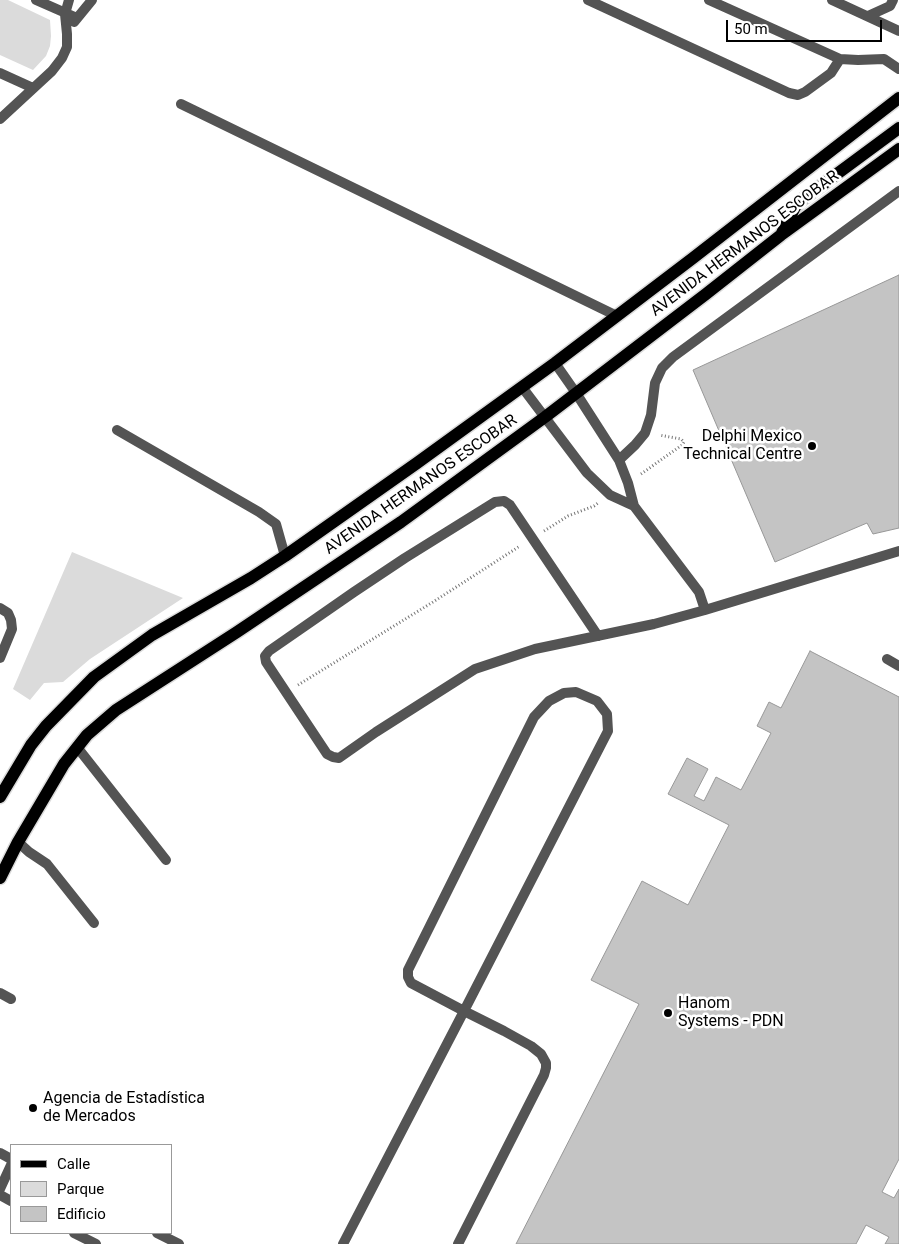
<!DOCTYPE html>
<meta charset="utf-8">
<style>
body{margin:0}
#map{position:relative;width:899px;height:1244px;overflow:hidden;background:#fff;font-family:Roboto,sans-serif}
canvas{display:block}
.legend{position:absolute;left:10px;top:1144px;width:162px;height:90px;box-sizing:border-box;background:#fff;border:1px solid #999;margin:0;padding:6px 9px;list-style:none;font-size:15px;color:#000}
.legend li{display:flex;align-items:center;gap:10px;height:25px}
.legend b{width:25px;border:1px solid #999}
.scale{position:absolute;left:726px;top:20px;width:156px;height:22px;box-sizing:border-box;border:2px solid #000;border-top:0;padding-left:6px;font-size:15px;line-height:18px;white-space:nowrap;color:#000;-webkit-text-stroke:4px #fff;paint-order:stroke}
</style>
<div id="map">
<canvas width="899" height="1244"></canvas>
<ul class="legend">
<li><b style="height:6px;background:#000"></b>Calle</li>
<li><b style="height:14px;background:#dbdbdb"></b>Parque</li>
<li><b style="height:14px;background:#c4c4c4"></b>Edificio</li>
</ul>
<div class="scale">50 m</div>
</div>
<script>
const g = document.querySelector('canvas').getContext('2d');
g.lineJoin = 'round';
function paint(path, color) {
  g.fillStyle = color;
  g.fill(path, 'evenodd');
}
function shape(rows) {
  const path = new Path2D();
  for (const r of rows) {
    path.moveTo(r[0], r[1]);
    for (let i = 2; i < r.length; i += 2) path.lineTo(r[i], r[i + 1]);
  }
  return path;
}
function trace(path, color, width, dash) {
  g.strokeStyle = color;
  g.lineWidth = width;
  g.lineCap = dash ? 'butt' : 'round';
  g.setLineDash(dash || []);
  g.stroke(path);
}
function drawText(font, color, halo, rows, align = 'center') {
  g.font = font + ' Roboto,sans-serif';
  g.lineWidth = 5;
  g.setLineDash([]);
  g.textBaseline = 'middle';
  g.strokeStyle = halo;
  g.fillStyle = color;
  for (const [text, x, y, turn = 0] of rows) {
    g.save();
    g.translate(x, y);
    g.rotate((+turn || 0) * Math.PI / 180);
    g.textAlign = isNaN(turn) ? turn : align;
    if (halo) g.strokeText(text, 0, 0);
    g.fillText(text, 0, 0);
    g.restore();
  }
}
paint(shape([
 [0,0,8,0,50,20,51,36,50,46,46,56,33,70,0,55],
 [72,552,183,598,90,659,63,682,44,683,30,700,13,689]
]), '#dbdbdb');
const building = shape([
 [899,275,899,528,873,534,867,523,775,562,693,370,899,275],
 [810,651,899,697,899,1159,882,1192,894,1198,899,1189,899,1244,885,1244,889,1237,866,1225,856,1244,516,1244,639,1004,591,980,642,881,688,905,729,825,668,794,687,758,708,769,694,796,704,801,716,777,741,790,771,733,757,726,769,702,781,708,810,651]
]);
paint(building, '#c4c4c4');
trace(building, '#989898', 1);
const primary = shape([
 [782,233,795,207,803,199,899,128],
 [0,797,31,745,46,726,94,677,152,635,251,578,285,556,417,463,555,363,693,258,899,98],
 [0,878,18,842,64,764,87,735,116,710,237,632,401,522,545,417,706,294,781,235,899,149]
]);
trace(primary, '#dbdbdb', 15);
trace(shape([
 [641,474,682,445,684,442,681,439,659,435],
 [544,531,568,516,594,506,598,503],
 [298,685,433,602,520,546]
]), '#767676', 3, [1, 2.5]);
trace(shape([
 [588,0,789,93,798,95,805,92,831,73,840,59],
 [709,0,840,59,858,60,884,59,899,69],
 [832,0,899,31],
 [868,16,890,6,893,0],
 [181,104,617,316],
 [555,363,576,393,619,460,628,483,634,506,699,592,705,610,899,551],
 [522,387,587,473,610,495,634,506],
 [117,430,259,512,276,524,285,556],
 [619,460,635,445,645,433,651,415,655,383,662,368,673,357,899,191],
 [598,636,510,505,504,501,495,502,405,558,354,592,269,651,265,656,266,662,327,754,333,757,339,758,376,732,475,669,535,649,654,624,705,610],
 [887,659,899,666],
 [77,747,166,860],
 [18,842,29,852,47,864,94,923],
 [0,993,11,999],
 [343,1244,464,1011,608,731,607,714,597,701,576,692,564,693,549,701,534,717,408,970,408,977,411,983,464,1011,504,1031,531,1046,541,1054,546,1063,546,1068,544,1075,458,1244]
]), '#545454', 10);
trace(shape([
 [36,0,77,18],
 [74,22,92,0],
 [0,73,33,88],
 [0,119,52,71,62,58,67,47,67,34,65,14,69,0],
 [0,608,8,613,11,620,12,629,0,658]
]), '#545454', 10);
trace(shape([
 [0,1153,11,1159],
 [0,1189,11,1165],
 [0,1195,11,1201],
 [74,1233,96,1244],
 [157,1233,179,1244]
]), '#545454', 10);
trace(primary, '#000', 12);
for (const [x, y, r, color] of [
 [812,446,5,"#000"],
 [668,1013,5,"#000"],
 [33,1108,5,"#000"]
]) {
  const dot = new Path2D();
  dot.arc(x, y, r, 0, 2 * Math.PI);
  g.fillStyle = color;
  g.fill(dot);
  trace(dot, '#fff', 2);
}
drawText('16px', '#000', '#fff', [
 ["AVENIDA HERMANOS ESCOBAR",745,244,-37],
 ["AVENIDA HERMANOS ESCOBAR",421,485,-35]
]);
drawText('16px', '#000', '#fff', [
 ["Delphi Mexico",802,437,"right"],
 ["Technical Centre",802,455,"right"],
 ["Hanom",678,1004],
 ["Systems - PDN",678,1022],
 ["Agencia de Estadística",43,1099],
 ["de Mercados",43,1117]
], 'left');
</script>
